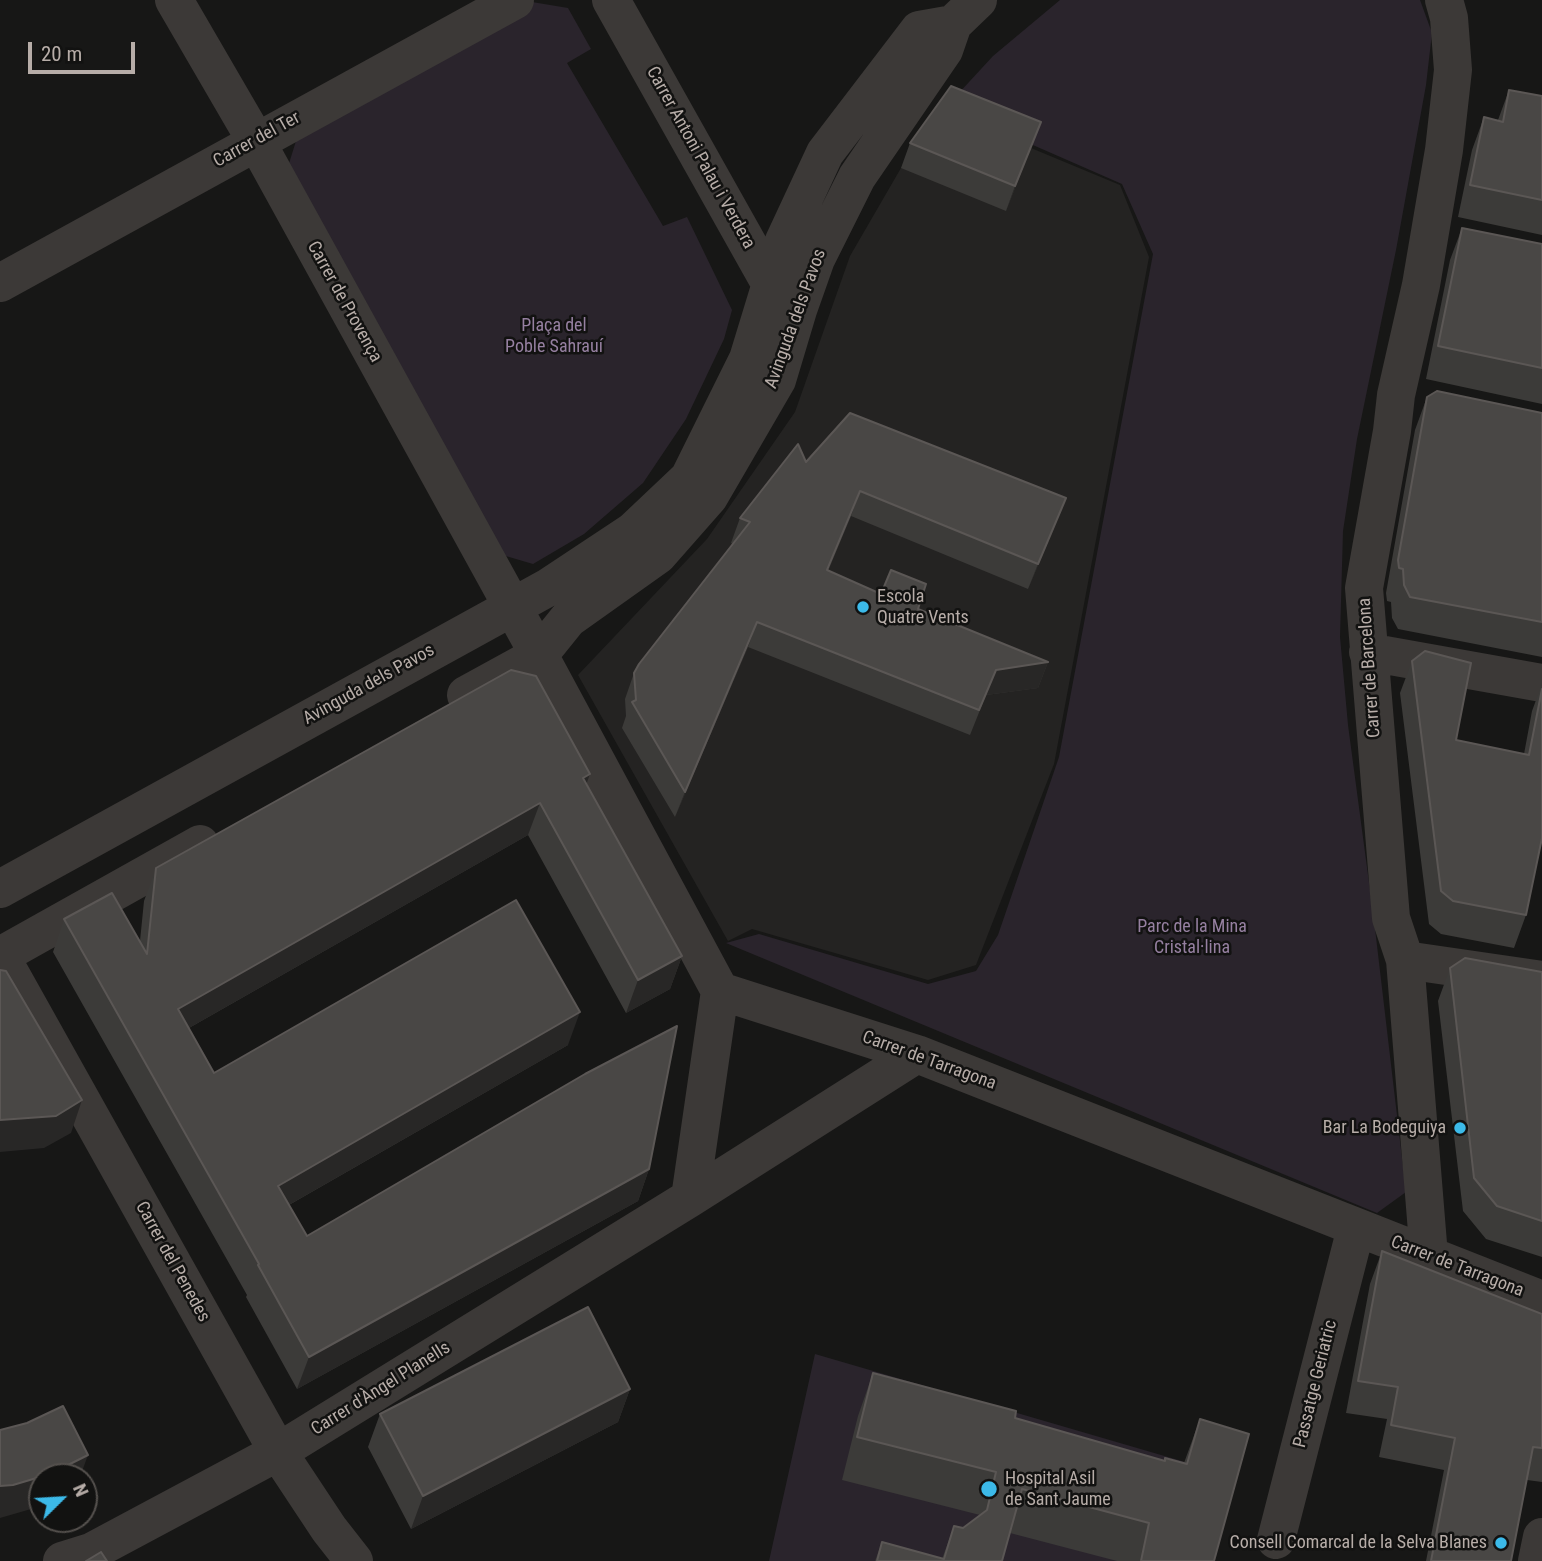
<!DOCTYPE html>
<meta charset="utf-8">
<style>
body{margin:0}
#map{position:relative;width:1542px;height:1561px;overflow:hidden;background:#171716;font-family:"Roboto Condensed",sans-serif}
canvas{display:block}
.north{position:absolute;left:28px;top:1463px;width:70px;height:70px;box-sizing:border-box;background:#121211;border:2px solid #54504d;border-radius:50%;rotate:66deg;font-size:19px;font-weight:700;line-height:28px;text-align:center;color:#b7ada8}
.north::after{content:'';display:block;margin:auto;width:24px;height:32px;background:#3cbae9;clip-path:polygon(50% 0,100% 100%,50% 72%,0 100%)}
.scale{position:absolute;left:28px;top:42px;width:107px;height:32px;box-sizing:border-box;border:4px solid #b7ada8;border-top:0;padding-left:9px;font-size:21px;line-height:24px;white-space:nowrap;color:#b7ada8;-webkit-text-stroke:5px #121211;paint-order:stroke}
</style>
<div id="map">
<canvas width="1542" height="1561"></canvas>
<div class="north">N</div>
<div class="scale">20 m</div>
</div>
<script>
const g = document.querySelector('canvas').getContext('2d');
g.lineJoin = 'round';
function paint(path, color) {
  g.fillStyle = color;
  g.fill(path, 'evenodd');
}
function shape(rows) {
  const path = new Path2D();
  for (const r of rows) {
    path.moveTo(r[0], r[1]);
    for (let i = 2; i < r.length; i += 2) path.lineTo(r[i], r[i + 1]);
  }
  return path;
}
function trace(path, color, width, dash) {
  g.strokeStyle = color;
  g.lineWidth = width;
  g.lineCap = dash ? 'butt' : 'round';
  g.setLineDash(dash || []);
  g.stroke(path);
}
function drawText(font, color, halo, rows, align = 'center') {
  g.font = font + ' "Roboto Condensed",sans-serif';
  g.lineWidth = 5;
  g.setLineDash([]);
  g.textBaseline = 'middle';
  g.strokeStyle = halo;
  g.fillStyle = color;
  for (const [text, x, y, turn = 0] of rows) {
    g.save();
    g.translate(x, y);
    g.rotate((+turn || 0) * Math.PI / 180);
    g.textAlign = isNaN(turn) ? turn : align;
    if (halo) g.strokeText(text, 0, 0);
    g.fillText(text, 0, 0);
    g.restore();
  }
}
paint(shape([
 [942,111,1120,185,1149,257,1054,764,976,965,928,980,752,929,728,941,578,675,707,539,795,412,850,256,901,168]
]), '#242322');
paint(shape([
 [1060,0,1420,0,1432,33,1426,85,1396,250,1357,439,1343,531,1340,637,1348,725,1374,920,1406,1192,1377,1213,726,943,759,934,928,984,976,971,998,935,1059,757,1153,254,1122,184,946,107,993,56],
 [532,2,568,8,591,49,567,63,663,226,687,217,732,310,724,339,686,419,643,483,584,534,533,564,499,554,286,173,301,125],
 [815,1354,1233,1476,1210,1561,769,1561]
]), '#2a242c');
trace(shape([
 [174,0,256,141,539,655,720,991,917,1054,1542,1300],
 [611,0,771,285,781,295],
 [0,283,515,0],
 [1368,652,1542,683],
 [466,695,539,655,568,619,658,555,709,497,777,380,798,310,816,259,857,177,944,50,953,24,978,0],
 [0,889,547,588,633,531,689,478,748,359,784,241,825,153,919,30,953,24],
 [0,955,278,1452,329,1529,354,1561],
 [0,956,200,844],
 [1405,960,1542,980],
 [690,1198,720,991],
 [1429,1256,1405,960,1391,918,1364,588,1392,431,1396,395,1421,285,1444,150,1453,70,1449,18,1444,0],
 [1276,1540,1356,1228],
 [62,1561,91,1552,278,1452,690,1198,917,1054],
 [1537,1561,1542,1537]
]), '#3c3937', 38);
paint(shape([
 [1509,90,1542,96,1542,235,1458,217,1472,150,1484,117,1498,120],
 [1041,122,1006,211,901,168,910,143],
 [1462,228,1542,244,1542,404,1426,379,1450,260],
 [1427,397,1542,413,1542,657,1398,629,1392,618,1391,602,1387,601,1386,593,1415,430],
 [806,462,1066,498,1056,523,1028,589,851,516,828,571,881,594,1048,662,1038,688,986,695,970,735,748,647,675,817,622,728,626,716,625,699,634,673,733,544,731,543,740,518],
 [1412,661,1456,740,1524,754,1532,711,1542,684,1542,838,1526,915,1514,948,1441,934,1429,924,1400,693],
 [590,774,586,784,682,956,670,989,626,1013,528,835,189,1028,214,1073,568,1045,289,1205,307,1236,649,1169,638,1201,297,1389,246,1297,247,1295,53,952,64,919,140,941,144,901,156,868],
 [1450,968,1542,972,1542,1257,1486,1239,1463,1211,1438,1001],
 [1382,1251,1542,1314,1542,1482,1527,1480,1511,1561,1426,1561,1444,1470,1379,1457,1387,1419,1346,1413,1370,1284],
 [873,1373,1015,1418,1165,1461,1184,1463,1200,1419,1214,1561,1117,1561,1010,1533,1002,1561,875,1561,882,1542,942,1559,954,1526,963,1528,980,1515,842,1480,858,1416],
 [630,1389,618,1422,411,1529,368,1447,380,1414]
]), '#3c3b39');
paint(shape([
 [1041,122,1031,148,1006,211,1015,186],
 [860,491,851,516,818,595,827,570],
 [1066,498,1056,523,1028,589,1038,564],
 [757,622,748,647,675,817,685,792],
 [1048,662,1038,688,986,695,970,735,996,670],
 [590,774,578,807,583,778],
 [540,803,528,835,166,1041,178,1009],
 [682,956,670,989,626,1013,638,980],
 [580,1012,568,1045,266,1218,278,1186],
 [82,1100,71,1133,44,1148,0,1152,0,1120],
 [649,1169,638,1201,297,1389,309,1357],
 [630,1389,618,1422,411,1529,423,1496],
 [88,1455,80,1477,42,1477,42,1505,38,1507,0,1518,0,1486]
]), '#282726');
const building = shape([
 [951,86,1041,122,1015,186,910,143,951,86],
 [1509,90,1542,96,1542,200,1470,185,1484,117,1503,122,1509,90],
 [1462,228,1542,244,1542,368,1438,346,1462,228],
 [1437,391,1542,413,1542,622,1410,597,1404,585,1403,569,1399,568,1398,560,1427,397,1437,391],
 [850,413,1066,498,1038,564,860,491,827,570,881,594,891,570,926,584,918,609,1048,662,996,670,979,710,757,622,685,792,632,702,636,700,634,673,639,664,750,522,740,518,798,444,806,462,850,413],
 [1425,651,1471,663,1456,740,1529,755,1542,689,1542,838,1526,915,1453,901,1441,891,1412,661,1425,651],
 [511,670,536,676,590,774,583,778,682,956,638,980,540,803,178,1009,214,1073,516,900,580,1012,278,1186,307,1236,585,1074,677,1026,649,1169,309,1357,258,1265,259,1264,64,919,112,893,147,954,156,868,511,670],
 [1465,958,1542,972,1542,1221,1497,1206,1474,1178,1450,968,1465,958],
 [0,970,6,971,82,1100,56,1116,0,1120,0,970],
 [1382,1251,1542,1314,1542,1448,1533,1447,1511,1561,1431,1561,1455,1438,1391,1425,1398,1387,1358,1381,1382,1251],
 [588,1307,630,1389,423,1496,380,1414,588,1307],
 [873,1373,1016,1411,1015,1418,1165,1461,1165,1458,1187,1464,1200,1419,1249,1434,1214,1561,1141,1561,1149,1523,1022,1489,1002,1561,877,1561,882,1542,944,1559,954,1526,963,1528,987,1510,996,1472,857,1437,873,1373],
 [63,1406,88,1455,50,1474,13,1485,0,1486,0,1430,27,1423,63,1406],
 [101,1552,107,1561,86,1561,101,1552]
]);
paint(building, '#494745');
trace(building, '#5b5755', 2);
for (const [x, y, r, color] of [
 [863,607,7,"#3cbae9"],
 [1460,1128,7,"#3cbae9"],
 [989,1489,9,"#3cbae9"],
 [1501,1543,7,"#3cbae9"]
]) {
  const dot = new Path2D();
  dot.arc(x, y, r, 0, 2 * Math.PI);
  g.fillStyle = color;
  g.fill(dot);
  trace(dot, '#121211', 2.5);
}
drawText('18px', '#b7ada8', '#121211', [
 ["Carrer del Ter",257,140,-29],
 ["Carrer Antoni Palau i Verdera",700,158,61],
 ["Carrer de Provença",344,302,61],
 ["Avinguda dels Pavos",796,319,-70],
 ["Carrer de Barcelona",1370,668,-94],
 ["Avinguda dels Pavos",369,685,-29],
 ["Carrer de Tarragona",929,1061,20],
 ["Carrer del Penedes",172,1262,61],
 ["Carrer de Tarragona",1457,1267,21],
 ["Passatge Geriatric",1316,1384,-76],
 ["Carrer d'Àngel Planells",381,1389,-32]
]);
drawText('18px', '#9680a1', '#121211', [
 ["Plaça del",554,326],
 ["Poble Sahrauí",554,347],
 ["Parc de la Mina",1192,927],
 ["Cristal·lina",1192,948]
]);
drawText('18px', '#b7ada8', '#121211', [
 ["Escola",877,597],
 ["Quatre Vents",877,618],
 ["Bar La Bodeguiya",1446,1128,"right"],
 ["Hospital Asil",1005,1479],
 ["de Sant Jaume",1005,1500],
 ["Consell Comarcal de la Selva Blanes",1487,1543,"right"]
], 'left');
</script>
